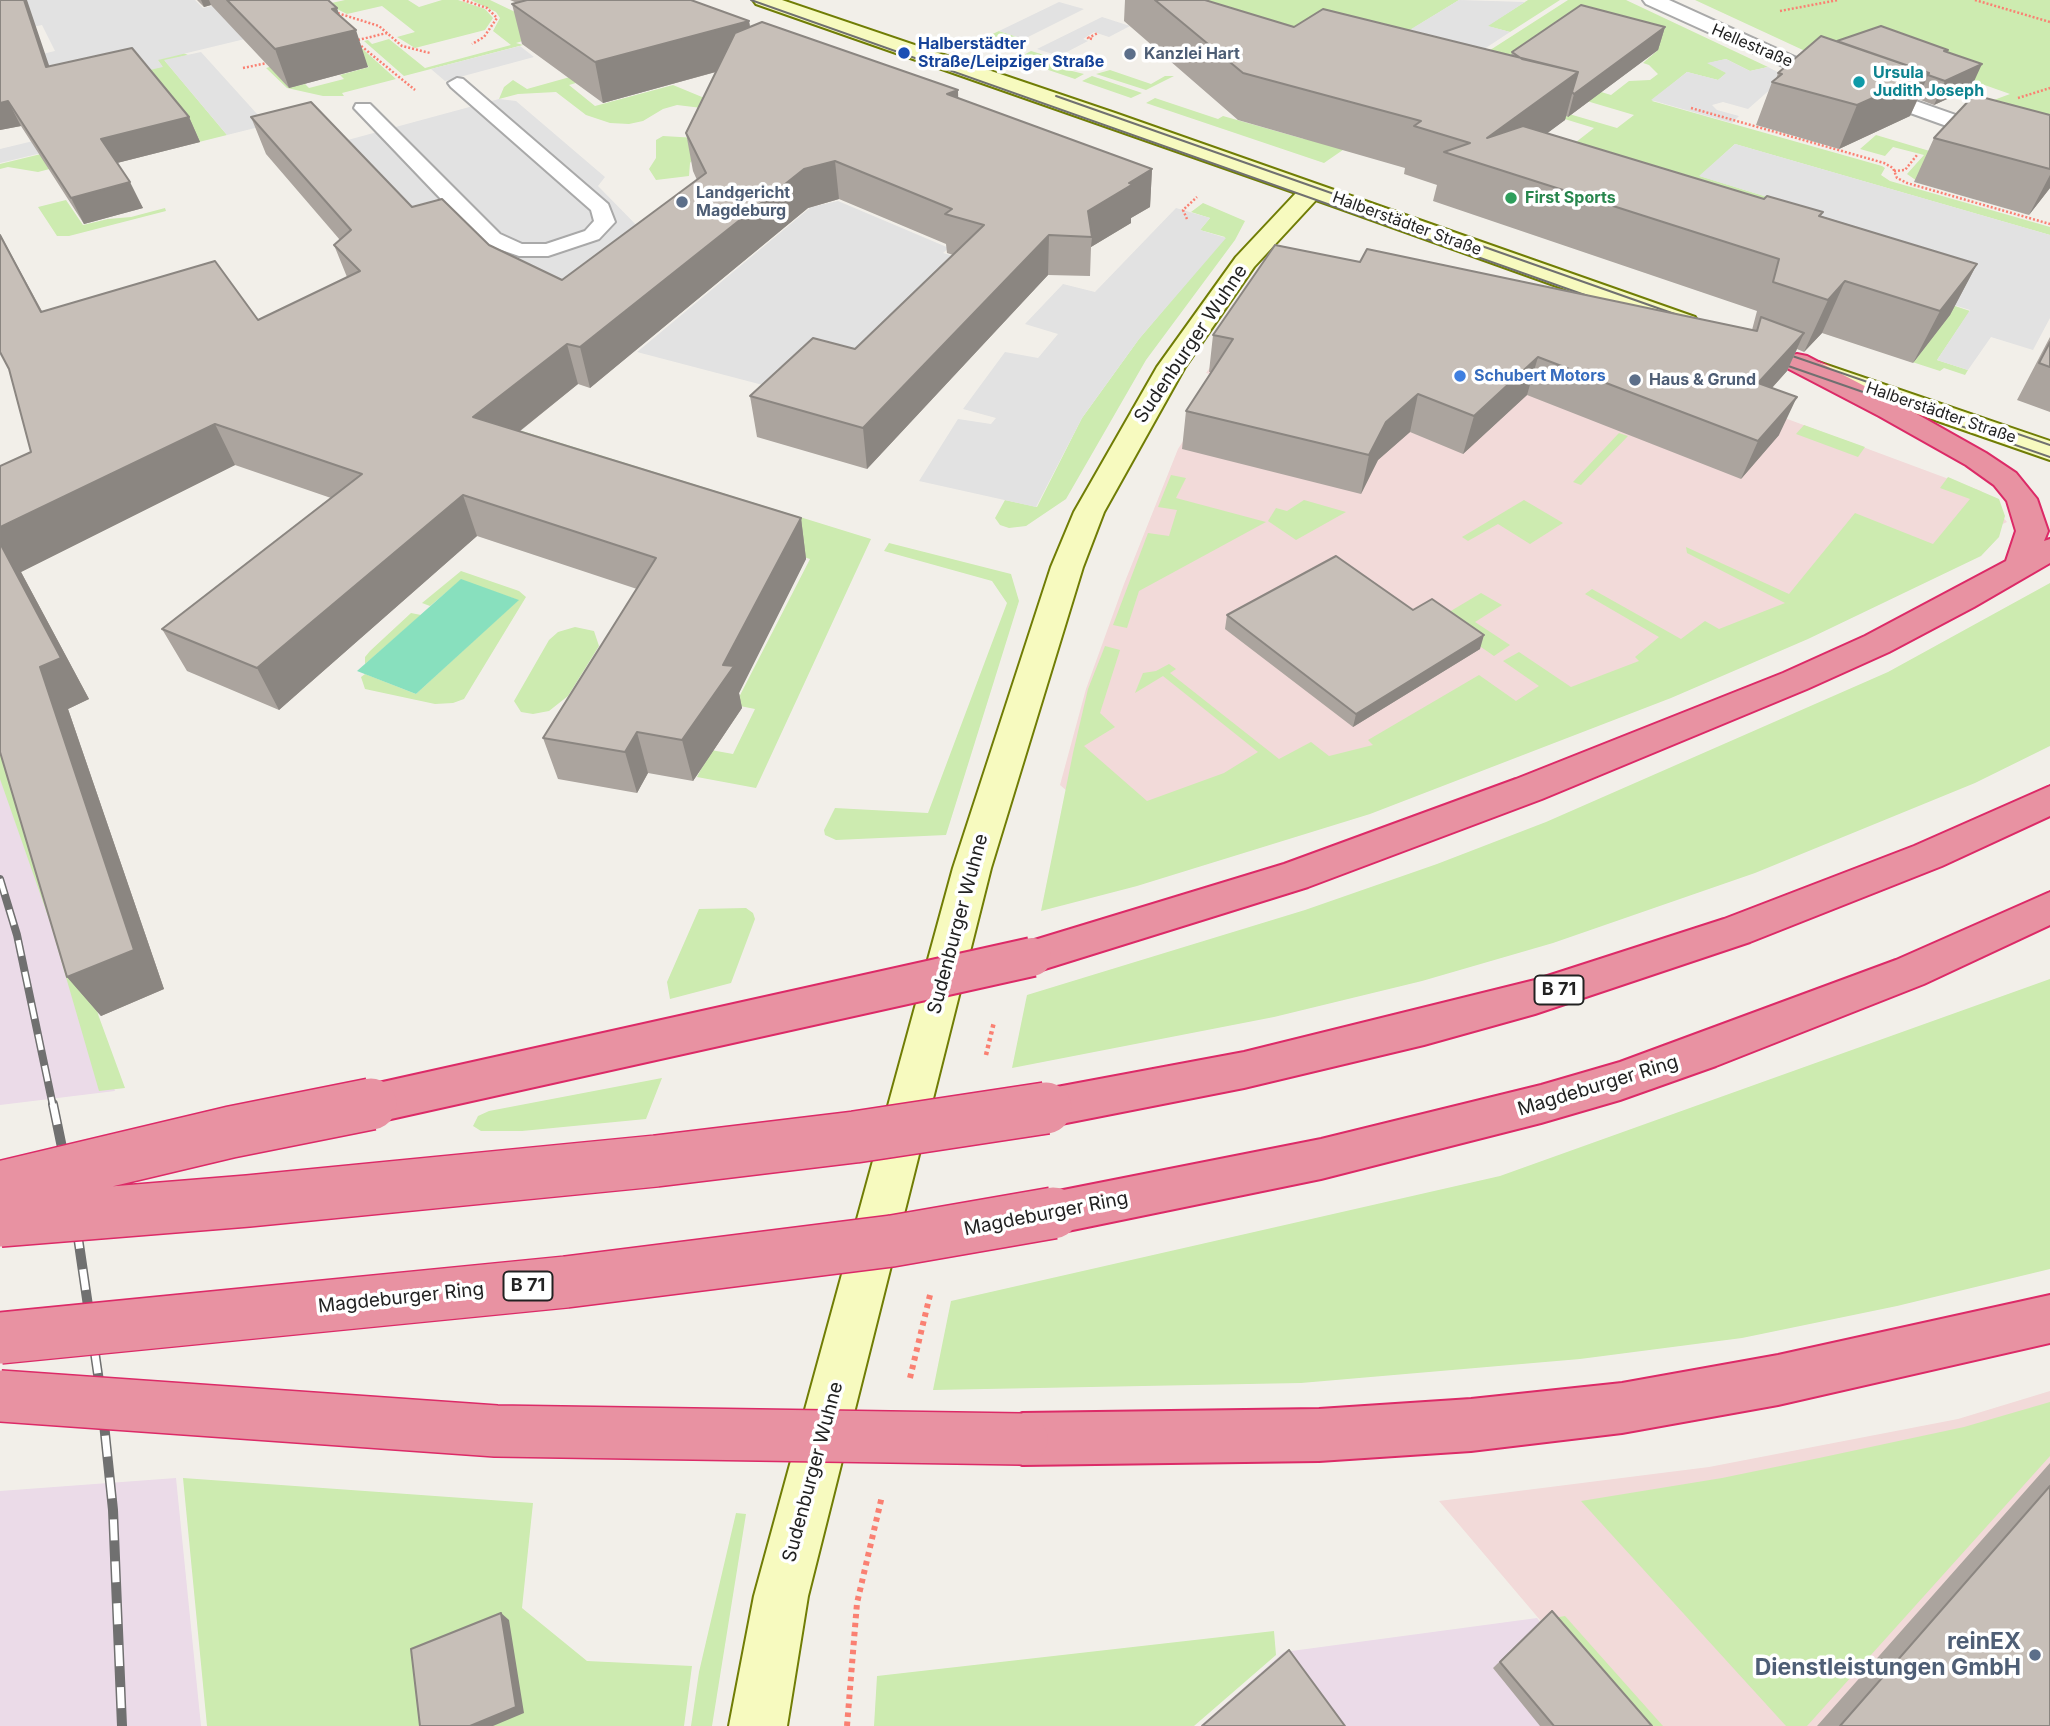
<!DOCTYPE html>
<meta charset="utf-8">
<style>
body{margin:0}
canvas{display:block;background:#f2efe9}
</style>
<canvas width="2050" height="1726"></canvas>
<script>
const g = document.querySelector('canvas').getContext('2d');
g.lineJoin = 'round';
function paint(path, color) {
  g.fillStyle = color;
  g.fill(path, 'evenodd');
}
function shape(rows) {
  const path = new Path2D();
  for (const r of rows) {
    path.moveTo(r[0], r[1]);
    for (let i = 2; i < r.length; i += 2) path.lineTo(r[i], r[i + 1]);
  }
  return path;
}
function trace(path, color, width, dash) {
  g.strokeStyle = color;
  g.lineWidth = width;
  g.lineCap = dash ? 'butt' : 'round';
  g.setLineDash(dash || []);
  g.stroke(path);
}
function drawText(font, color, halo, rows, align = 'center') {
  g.font = font + ' Inter,sans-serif';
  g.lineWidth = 7;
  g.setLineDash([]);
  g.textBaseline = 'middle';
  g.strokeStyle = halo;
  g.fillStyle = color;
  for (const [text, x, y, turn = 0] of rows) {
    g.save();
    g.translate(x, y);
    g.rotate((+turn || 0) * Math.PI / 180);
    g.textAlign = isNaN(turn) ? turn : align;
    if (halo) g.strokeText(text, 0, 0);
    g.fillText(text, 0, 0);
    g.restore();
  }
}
paint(shape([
 [1322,256,1368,263,1981,491,2007,522,1939,554,1526,712,1111,829,1060,785,1086,689,1124,584,1178,449,1224,378,1206,373,1274,278],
 [2050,1391,2050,1726,1630,1726,1439,1501,1709,1467,1958,1419]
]), '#f2dad9');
paint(shape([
 [0,724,5,734,115,1091,0,1105],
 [176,1478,201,1726,0,1726,0,1491],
 [1537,1618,1630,1726,1200,1726,1284,1652]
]), '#ebdbe8');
paint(shape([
 [345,0,408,0,419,7,442,0,458,0,485,9,493,18,485,30,415,48,397,37,415,32,382,6,347,14,327,4],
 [471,0,490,0,555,31,516,43,523,45,404,76,364,41,368,40,372,44,389,39,425,68,511,45,493,31,500,18,496,12],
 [1157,0,1459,0,1394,40,1470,63,1568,0,1626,0,1768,67,1750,71,1726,59,1709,63,1727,73,1718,80,1687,72,1652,101,1882,166,1885,168,1881,175,1890,181,2050,227,2050,235,1735,144,1700,176,1777,200,1740,238,1529,179,1594,128,1509,102,1487,90,1617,128,1634,115,1526,83,1457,71,1324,163,1146,103,1155,98,1218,119,1223,116,1304,139],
 [1625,40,1658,50,1643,63,1649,65,1658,74,1650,80,1629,81,1611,95,1575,84],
 [1528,0,1560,0,1510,32,1487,26],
 [1695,0,2050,0,2050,146,1956,114,2010,94,1962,77,1831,63],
 [999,31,1024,39,996,53,971,44],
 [356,43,396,79,342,93,344,96,323,96,287,88,266,68,276,65,296,86,305,84,309,88,344,79,340,75,369,67,346,46],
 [1031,51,1051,57,1068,70,1084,74,1075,79,1016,59],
 [181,52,188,55,165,61,227,135,195,143,53,89,162,66,156,58],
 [595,70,603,75,569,85,595,106,673,85,760,121,698,152,690,163,689,176,656,180,649,169,656,158,656,140,663,136,697,138,710,109,677,105,663,109,643,121,629,124,610,123,586,115,556,92,518,94,499,99,504,87,513,80,527,89],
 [1110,70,1151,84,1165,76,1174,76,1146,90,1096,74],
 [1092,76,1142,93,1131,98,1082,81],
 [1876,135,1933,152,1917,181,1907,174,1924,155,1893,147,1885,156,1860,149],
 [86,143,96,157,38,172,8,167,0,169,0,164],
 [66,200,83,225,108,219,131,217,165,208,166,211,69,236,57,236,38,207],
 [1203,203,1245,221,1235,240,1146,360,1066,499,1026,526,1009,528,1000,525,995,518,1005,500,1037,507,1082,418,1139,339,1225,237,1200,230,1210,218,1191,212],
 [1949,304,1970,311,1937,360,1968,370,1965,375,1944,368,1940,371,1906,360],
 [1804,425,1865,447,1858,457,1796,434],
 [522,431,871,539,756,788,697,777,711,750,733,754,755,709,735,705,810,559,489,458],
 [1619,433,1628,436,1581,485,1573,482],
 [1171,475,1186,478,1176,498,1266,522,1139,591,1127,628,1113,625,1148,533,1169,536,1177,510,1158,507],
 [1948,477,1999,499,2005,516,1999,537,1981,556,1808,639,1671,698,1370,814,1137,886,1041,911,1073,753,1088,689,1105,646,1120,650,1100,713,1115,727,1084,746,1147,801,1224,773,1258,752,1163,676,1135,693,1143,673,1156,671,1169,664,1176,669,1170,673,1279,759,1311,742,1329,756,1373,745,1368,740,1479,675,1516,701,1539,686,1503,661,1519,652,1571,687,1639,661,1635,657,1659,637,1585,594,1592,589,1681,639,1705,621,1719,629,1785,603,1687,553,1686,547,1789,594,1855,513,1933,544,1970,499,1940,488],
 [1304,500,1346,512,1296,540,1268,521,1276,508,1287,511],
 [1524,500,1563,523,1530,544,1498,524,1468,541,1462,537],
 [889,543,1011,574,1019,601,946,835,836,840,825,835,824,830,835,808,928,813,1007,603,992,581,884,551],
 [461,571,519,591,526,597,464,699,453,703,435,704,365,689,361,677,365,674,416,694,518,600,461,580,430,606,422,603],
 [2050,583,2050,746,1975,783,1755,873,1553,943,1422,981,1274,1017,1012,1068,1027,995,1305,910,1437,864,1546,822,1888,672],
 [1481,593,1502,605,1475,622,1510,645,1494,656,1439,618],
 [411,613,421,615,365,664,365,657,370,651],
 [575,627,594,631,599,646,568,696,549,711,533,714,521,712,514,701,549,640,558,632],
 [0,711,99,1017,125,1088,99,1091,50,922,0,779],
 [746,908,753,913,755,919,731,983,670,999,667,982,699,909],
 [2050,979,2050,1269,1897,1306,1742,1338,1580,1359,1301,1383,933,1390,951,1301,1500,1176],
 [662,1078,646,1119,522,1131,481,1131,473,1126,478,1116,489,1111],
 [2050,1402,2050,1456,1807,1726,1786,1726,1581,1501,1722,1478,1819,1458,1964,1427],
 [183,1478,533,1503,522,1608,587,1661,692,1666,684,1726,207,1726],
 [736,1513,746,1514,712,1726,691,1726,699,1672],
 [1565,1616,1663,1726,1641,1726,1548,1619],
 [1274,1631,1276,1655,1194,1726,874,1726,877,1676]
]), '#cdebb0');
paint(shape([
 [461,579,519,600,416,694,357,671]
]), '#88e0be');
paint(shape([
 [17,0,195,0,203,8,239,0,249,38,158,60,163,67,29,97,0,64,55,51,42,25,27,28],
 [1459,0,1525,2,1488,26,1510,32,1466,61,1393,40],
 [1059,2,1084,9,1024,39,999,31],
 [1102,17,1130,26,1109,37,1094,32,1083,39,1088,41,1059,56,1037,49],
 [520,46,534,57,445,81,431,69],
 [201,52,267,125,227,135,164,60],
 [1726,59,1750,71,1768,67,1791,79,1773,87,1748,109,1723,102,1712,105,1717,110,1739,116,1732,123,1651,100,1687,72,1718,80,1726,73,1707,63],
 [499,99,516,101,605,177,598,186,649,238,575,311,434,239,344,141],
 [79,130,87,142,0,163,0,149],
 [1735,144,2050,235,2050,318,2033,350,1991,337,1968,370,1937,360,1970,310,1740,238,1777,200,1699,176],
 [838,201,949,248,943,253,981,264,797,394,637,352,811,207],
 [1176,208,1210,218,1200,230,1226,238,1139,339,1082,418,1036,507,919,481,958,419,991,424,996,418,963,409,1005,352,1038,358,1058,334,1025,324,1063,284,1095,292]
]), '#e2e2e2');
const lane = shape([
 [457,78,463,79,608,204,615,222,599,239,548,256,519,256,484,244,354,108,356,104,370,104,500,234,522,244,546,244,585,231,594,221,591,210,451,87,448,83,457,78]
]);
const street = shape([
 [1643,0,1669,0,1810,64,2050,148,2050,163,1796,72,1646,4,1643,0]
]);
const secondary = shape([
 [753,0,782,0,1115,113,1695,317,1699,323,1695,329,1686,331,1677,329,1316,200,1254,267,1185,367,1104,512,1083,567,991,868,808,1596,787,1726,729,1726,754,1596,953,868,1051,567,1074,512,1157,367,1236,257,1296,193,756,4,753,0],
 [1818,362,2050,441,2050,460,1808,376,1804,370,1808,364,1818,362]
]);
const highway = shape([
 [1797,354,1807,356,1899,404,1986,453,2016,473,2037,499,2048,531,2044,541,2050,539,2050,563,1974,607,1889,652,1807,689,1542,799,1308,887,1032,973,1018,969,1012,957,1018,945,1284,864,1516,779,1783,673,1865,636,2006,561,2016,531,2007,501,1994,485,1966,465,1879,416,1787,368,1783,362,1787,356,1797,354],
 [2050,786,2050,816,1942,866,1750,942,1535,1014,1424,1045,1244,1088,1046,1127,1030,1122,1024,1108,1030,1094,1046,1089,1244,1052,1535,980,1724,919,1914,846,2050,786],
 [2050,892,2050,925,1924,984,1716,1066,1620,1100,1541,1123,1321,1179,1053,1234,1037,1228,1030,1213,1037,1198,1053,1192,1321,1139,1541,1085,1620,1062,1896,960,2050,892],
 [2050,1295,2050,1343,1778,1405,1622,1433,1471,1451,1319,1461,1022,1465,1004,1457,996,1439,1004,1421,1022,1413,1319,1409,1471,1399,1622,1383,1778,1355,2050,1295]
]);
trace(lane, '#a9a9a9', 4);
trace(street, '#a9a9a9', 4);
trace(secondary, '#707d05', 4);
trace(highway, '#dc2a67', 4);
trace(shape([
 [463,0,487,8,497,18,484,37,472,44],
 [1975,0,2050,22],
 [1780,11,1838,0],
 [334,12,379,26,402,46,430,53],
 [1092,39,1088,38,1098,33],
 [358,40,387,33],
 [355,41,415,90],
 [243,68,267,63],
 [2018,98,2050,88],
 [1691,108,1884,163,1893,168,1897,178,1907,183,2050,224],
 [1894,171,1905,170,1917,155],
 [1187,219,1183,210,1197,197]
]), '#fa8072', 2.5, [2, 2]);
trace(shape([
 [986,1055,994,1022]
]), '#fa8072', 4.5, [3.5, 3.5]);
trace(shape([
 [910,1378,930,1295],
 [847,1726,857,1603,882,1496]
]), '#fa8072', 6, [4.5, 4.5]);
paint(lane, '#fff');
paint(street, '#fff');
paint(secondary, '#f7fabf');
paint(highway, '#e892a2');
trace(shape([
 [751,0,1599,300],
 [1056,96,1686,318],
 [1775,350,2050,445],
 [1771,360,2050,457]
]), '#707070', 2);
const railFar1 = shape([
 [0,879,17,935,53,1106]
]);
const rail = shape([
 [53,1104,72,1196,101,1395,113,1510,122,1726]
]);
trace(railFar1, '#707070', 8);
trace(rail, '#707070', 10);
trace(railFar1, '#fff', 5, [16]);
trace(rail, '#fff', 7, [21]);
const highwayBridgeFar1 = shape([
 [362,1106,1032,957]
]);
const highwayBridge = shape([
 [0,1187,231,1132,371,1104],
 [0,1221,248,1201,656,1161,855,1137,1046,1108],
 [0,1338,566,1282,892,1241,1053,1213],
 [0,1396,496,1431,1022,1439]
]);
trace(highwayBridgeFar1, '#dc2a67', 42, []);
trace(highwayBridge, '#dc2a67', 54, []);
trace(highwayBridgeFar1, '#e892a2', 38);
trace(highwayBridge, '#e892a2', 51);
paint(shape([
 [0,0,50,67,189,117,200,142,117,163,143,208,84,224,21,126,0,130],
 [197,0,328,0,339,15,368,67,289,88,211,5,204,7],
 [510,0,691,0,749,21,750,27,958,90,958,98,1152,169,1150,207,1131,218,1131,223,1091,247,1090,276,1048,275,867,469,757,437,750,396,855,349,953,255,947,253,946,244,839,199,808,208,590,388,578,384,519,432,801,518,806,559,739,693,742,708,693,781,648,773,637,793,558,779,543,738,637,589,477,536,279,710,187,671,162,629,331,498,235,465,21,572,89,699,68,709,164,989,101,1016,67,977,0,752,31,452,9,369,0,352,0,234,42,311,258,320,347,277,334,245,340,240,266,154,251,117,412,207,562,280,697,180,693,171,686,133,716,72,603,103,522,44,512,4,517,3],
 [1125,0,1205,0,1294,27,1511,56,1512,52,1665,27,1658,50,1568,117,1566,116,1565,120,1547,133,1764,199,1823,212,1821,216,1977,264,1950,315,1913,363,1822,333,1804,352,1797,349,1787,371,1772,388,1779,435,1741,479,1527,395,1463,454,1410,432,1378,460,1361,494,1182,449,1186,411,1211,372,1209,372,1213,335,1360,262,1752,330,1757,311,1433,201,1437,185,1404,174,1405,168,1238,120,1124,21],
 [1837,41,1948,50,1947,52,1971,88,1934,105,1918,99,1910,116,1839,149,1756,125,1772,82,1776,79,1778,73],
 [2050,115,2050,188,2029,215,1914,182,1934,138],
 [2050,337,2050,412,2017,400],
 [1413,610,1480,649,1353,727,1225,629,1227,615],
 [2050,1463,2050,1726,1817,1726],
 [1544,1618,1652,1726,1540,1726,1493,1668]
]), '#aba49e');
paint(shape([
 [24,0,27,0,58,92,46,67],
 [201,0,209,0,211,5,204,7],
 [337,8,345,32,356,30,368,67,289,88,275,49,332,9],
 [749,21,755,61,603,103,595,62],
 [1665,27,1658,50,1568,117,1574,94],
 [1982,64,1971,88,1934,105,1945,81],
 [1578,72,1565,120,1498,170,1487,138],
 [1929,73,1910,116,1839,149,1857,105],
 [958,90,959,127,947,94],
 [8,101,21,126,0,130,0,103],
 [189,117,200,142,113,164,101,139],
 [835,161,839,199,808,208,590,388,580,347,804,169],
 [1152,169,1150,207,1131,218,1131,223,1091,247,1092,237,1088,211,1129,183],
 [2050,175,2050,188,2029,215],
 [130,182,143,208,84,224,71,198],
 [1049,235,1048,275,867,469,863,428],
 [1977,264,1950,315,1913,363,1940,311],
 [1845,281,1822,333,1804,352,1828,300],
 [1804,333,1787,371,1742,421,1758,383],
 [567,344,578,384,486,458,473,417],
 [1538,357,1527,395,1463,454,1474,416],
 [1418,394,1410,432,1378,460,1361,494,1369,455,1386,422],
 [1797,397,1779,435,1741,479,1758,441],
 [215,424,235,465,21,572,89,699,68,709,164,989,101,1016,67,977,40,667,0,543,0,527],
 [463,495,477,536,279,710,257,668],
 [801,518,806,559,739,693,742,708,693,781,682,740,723,665],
 [1484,635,1480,649,1353,727,1356,714],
 [637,732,648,773,637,793,625,752],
 [501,1613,509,1620,524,1713,493,1726,470,1726]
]), '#8b8681');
const building = shape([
 [0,0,24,0,46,67,132,48,189,117,101,139,130,182,71,198,8,101,0,103,0,0],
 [227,0,328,0,337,8,332,9,356,30,275,49,227,0],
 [527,0,691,0,749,21,595,62,512,4,527,0],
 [1155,0,1205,0,1294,27,1323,9,1578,72,1487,138,1523,126,1764,199,1767,196,1823,212,1819,216,1977,264,1940,311,1845,281,1828,300,1773,282,1779,259,1444,152,1470,143,1414,126,1421,121,1243,73,1155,0],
 [1581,5,1665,27,1574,94,1572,92,1578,72,1522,59,1512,52,1581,5],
 [762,22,958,90,947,94,1152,169,1129,183,1133,184,1088,211,1092,237,1049,235,863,428,750,396,813,338,855,349,984,225,945,214,952,209,835,161,804,169,580,347,567,344,473,417,801,518,723,665,734,666,682,740,637,732,625,752,543,738,656,558,463,495,257,668,162,629,362,474,215,424,0,527,0,466,31,452,9,369,0,352,0,235,41,312,215,261,258,320,360,271,334,245,351,230,251,117,311,102,412,207,442,199,489,245,562,280,706,173,686,133,735,33,762,22],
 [1881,26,1948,50,1944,51,1982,64,1945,81,1928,75,1929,73,1837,41,1881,26],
 [1821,36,1929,73,1857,105,1772,82,1782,74,1778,73,1821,36],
 [1974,95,2050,115,2050,169,1934,138,1974,95],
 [1275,245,1360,262,1367,249,1757,331,1761,317,1804,333,1758,383,1797,397,1758,441,1538,357,1474,416,1418,394,1386,422,1369,455,1186,411,1233,339,1213,335,1275,245],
 [2050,342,2050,367,2039,363,2050,342],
 [0,543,61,658,40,667,134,950,67,977,0,752,0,543],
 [1336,556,1413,610,1432,599,1484,635,1356,714,1227,615,1336,556],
 [2050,1486,2050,1726,1840,1726,2050,1486],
 [1552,1611,1652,1726,1554,1726,1500,1662,1552,1611],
 [501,1613,516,1707,470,1726,420,1726,411,1649,501,1613],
 [1289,1650,1345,1726,1202,1726,1289,1650]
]);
paint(building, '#c7bfb8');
trace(building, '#8b8681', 2);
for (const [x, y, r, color] of [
 [904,53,7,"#1a4fb4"],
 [1130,54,7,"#5c6f8a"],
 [1859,82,7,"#0f9aa8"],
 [1511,198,7,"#2e9e5b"],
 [682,202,7,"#5c6f8a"],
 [1460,376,7,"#3f7fe0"],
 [1635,380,7,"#5c6f8a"],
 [2035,1655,7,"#5c6f8a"]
]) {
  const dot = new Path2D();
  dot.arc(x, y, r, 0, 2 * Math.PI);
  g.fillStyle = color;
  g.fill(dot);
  trace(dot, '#fff', 2.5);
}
drawText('bold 16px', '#164399', '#fff', [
 ["Halberstädter",918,44],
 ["Straße/Leipziger Straße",918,62]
], 'left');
drawText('16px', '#222', '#fff', [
 ["Hellestraße",1752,46,23],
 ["Halberstädter Straße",1407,224,20],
 ["Halberstädter Straße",1941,413,19]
]);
drawText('bold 16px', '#4e5e75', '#fff', [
 ["Kanzlei Hart",1144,54],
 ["Landgericht",696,193],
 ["Magdeburg",696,211],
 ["Haus & Grund",1649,380]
], 'left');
drawText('bold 16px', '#0d838f', '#fff', [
 ["Ursula",1873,73],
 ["Judith Joseph",1873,91]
], 'left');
drawText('bold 16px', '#27864d', '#fff', [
 ["First Sports",1525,198]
], 'left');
drawText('bold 16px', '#366cbe', '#fff', [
 ["Schubert Motors",1474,376]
], 'left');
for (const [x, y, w] of [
 [1559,990,49],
 [528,1286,49]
]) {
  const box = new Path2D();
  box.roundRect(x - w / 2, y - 14.5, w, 29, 5);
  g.fillStyle = '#fff';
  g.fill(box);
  trace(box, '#222', 2);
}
drawText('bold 18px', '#222', null, [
 ["B 71",1559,990],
 ["B 71",528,1286]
]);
drawText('19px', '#222', '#fff', [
 ["Sudenburger Wuhne",1191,344,-56],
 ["Sudenburger Wuhne",958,924,-75],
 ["Magdeburger Ring",1598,1086,-17],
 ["Magdeburger Ring",1046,1214,-11],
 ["Magdeburger Ring",401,1298,-6],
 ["Sudenburger Wuhne",813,1472,-75]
]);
drawText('bold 23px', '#4e5e75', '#fff', [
 ["reinEX",2021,1642],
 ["Dienstleistungen GmbH",2021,1668]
], 'right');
</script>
